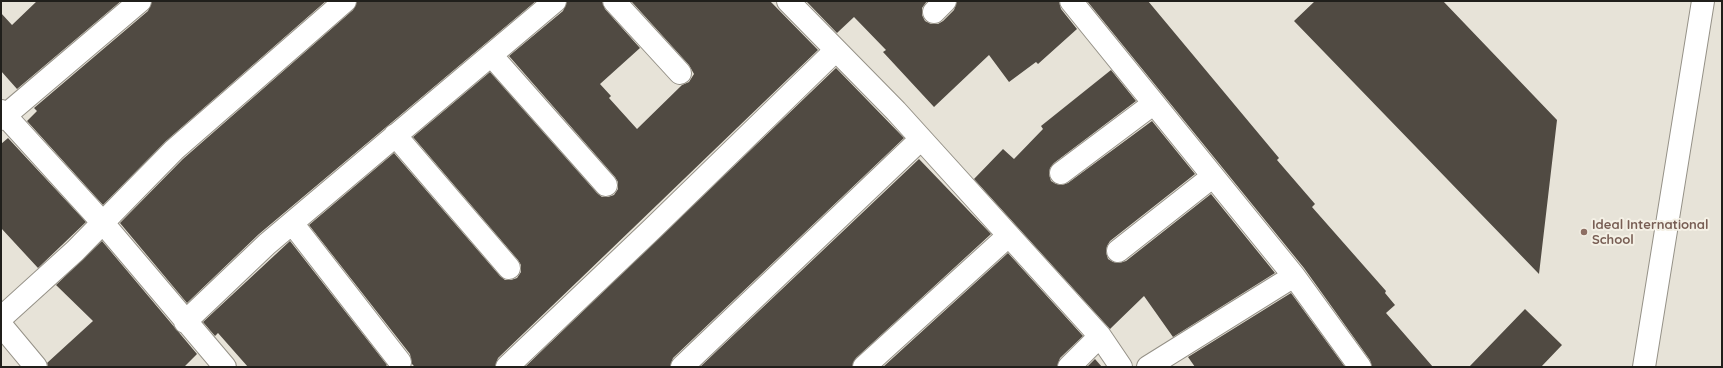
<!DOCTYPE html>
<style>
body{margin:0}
#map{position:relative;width:1723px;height:368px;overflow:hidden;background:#e7e3d8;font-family:Quicksand,sans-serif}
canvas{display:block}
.frame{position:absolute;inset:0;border:2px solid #201f1b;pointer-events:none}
</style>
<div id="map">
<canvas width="1723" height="368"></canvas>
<div class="frame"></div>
</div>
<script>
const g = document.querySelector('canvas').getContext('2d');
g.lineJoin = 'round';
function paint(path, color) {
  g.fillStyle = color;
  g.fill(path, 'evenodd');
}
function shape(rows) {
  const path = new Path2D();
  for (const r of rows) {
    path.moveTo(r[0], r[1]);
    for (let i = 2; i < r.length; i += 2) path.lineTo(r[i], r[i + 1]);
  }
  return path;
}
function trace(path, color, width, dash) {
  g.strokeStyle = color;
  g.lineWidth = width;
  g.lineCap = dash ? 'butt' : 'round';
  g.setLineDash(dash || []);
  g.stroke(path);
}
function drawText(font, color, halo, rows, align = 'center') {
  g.font = font + ' Quicksand,sans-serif';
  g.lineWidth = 4;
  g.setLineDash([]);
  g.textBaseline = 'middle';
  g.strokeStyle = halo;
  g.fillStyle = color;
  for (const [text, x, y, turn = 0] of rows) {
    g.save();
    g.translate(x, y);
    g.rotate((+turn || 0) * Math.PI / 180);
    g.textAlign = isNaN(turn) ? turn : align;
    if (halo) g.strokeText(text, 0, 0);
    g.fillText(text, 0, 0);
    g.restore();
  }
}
paint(shape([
 [37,1,121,1,17,89,1,71,1,13,12,25],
 [152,1,326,1,166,141,103,205,27,121,37,111,34,108,148,11],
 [357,1,536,1,259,234,187,303,120,223,183,159,353,10],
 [567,1,602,1,605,9,640,48,600,84,611,96,609,98,637,129,682,85,689,82,694,74,689,65,631,1,770,1,818,50,498,358,495,367,415,367,412,364,410,354,309,225,394,153,500,276,505,280,511,280,517,278,521,272,521,265,518,260,413,137,490,72,597,193,602,197,608,197,614,195,618,189,618,182,615,177,509,56,563,11],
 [806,1,927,1,922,8,922,15,925,21,931,24,938,24,943,21,954,10,957,1,1059,1,1061,9,1077,29,1038,64,1036,62,1009,82,989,55,934,107,883,52,886,50,854,17,837,33],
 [1087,1,1148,1,1279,158,1277,160,1315,204,1312,207,1386,291,1385,293,1395,305,1386,313,1433,367,1372,367,1370,360,1304,268],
 [1315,1,1443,1,1557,120,1539,274,1294,21],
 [836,68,904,138,673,358,670,367,525,367],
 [1111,70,1136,101,1054,163,1050,168,1049,174,1051,181,1056,184,1062,185,1068,183,1152,121,1195,174,1110,241,1107,246,1106,252,1108,259,1113,262,1119,263,1126,261,1211,194,1275,273,1173,337,1144,296,1110,329,974,179,1003,149,1014,159,1043,129,1041,126],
 [8,138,86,222,38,268,1,228,1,144],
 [919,159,991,234,856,358,852,367,700,367],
 [102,241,197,354,184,367,48,367,47,363,93,321,56,285],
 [290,241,387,365,385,367,248,367,218,333,215,336,203,322],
 [1008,253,1083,336,1060,358,1057,367,883,367],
 [1291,293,1345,367,1195,367,1188,357],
 [1525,309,1562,345,1541,367,1469,367],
 [1095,359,1102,367,1087,367]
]), '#504a42');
const street = shape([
 [614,1,680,73],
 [788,1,896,111,1100,336,1121,367],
 [1071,1,1294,276,1360,367],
 [934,12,945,1],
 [491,55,606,185],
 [1,111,103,223,225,367],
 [1,119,140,1],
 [395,135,509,268],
 [1061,173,1153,104],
 [292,223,400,362],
 [1118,251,1212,177],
 [1,318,75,251,174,150,345,1],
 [185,322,267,244,555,1],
 [1,325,36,367],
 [507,367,651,230,836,50],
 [682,367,921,139],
 [864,367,1008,236],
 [1069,367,1100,336],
 [1148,367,1294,276]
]);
const secondary = shape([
 [1644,367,1703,1]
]);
trace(street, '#959187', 24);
trace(secondary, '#959187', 24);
trace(street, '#fff', 22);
trace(secondary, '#fff', 22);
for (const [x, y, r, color] of [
 [1584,232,4,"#8d6e63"]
]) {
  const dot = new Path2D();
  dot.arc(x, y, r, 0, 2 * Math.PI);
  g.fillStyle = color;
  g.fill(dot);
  trace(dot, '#f4f0e5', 1.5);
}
drawText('bold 13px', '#785e54', '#f4f0e5', [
 ["Ideal International",1592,225],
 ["School",1592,240]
], 'left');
</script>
